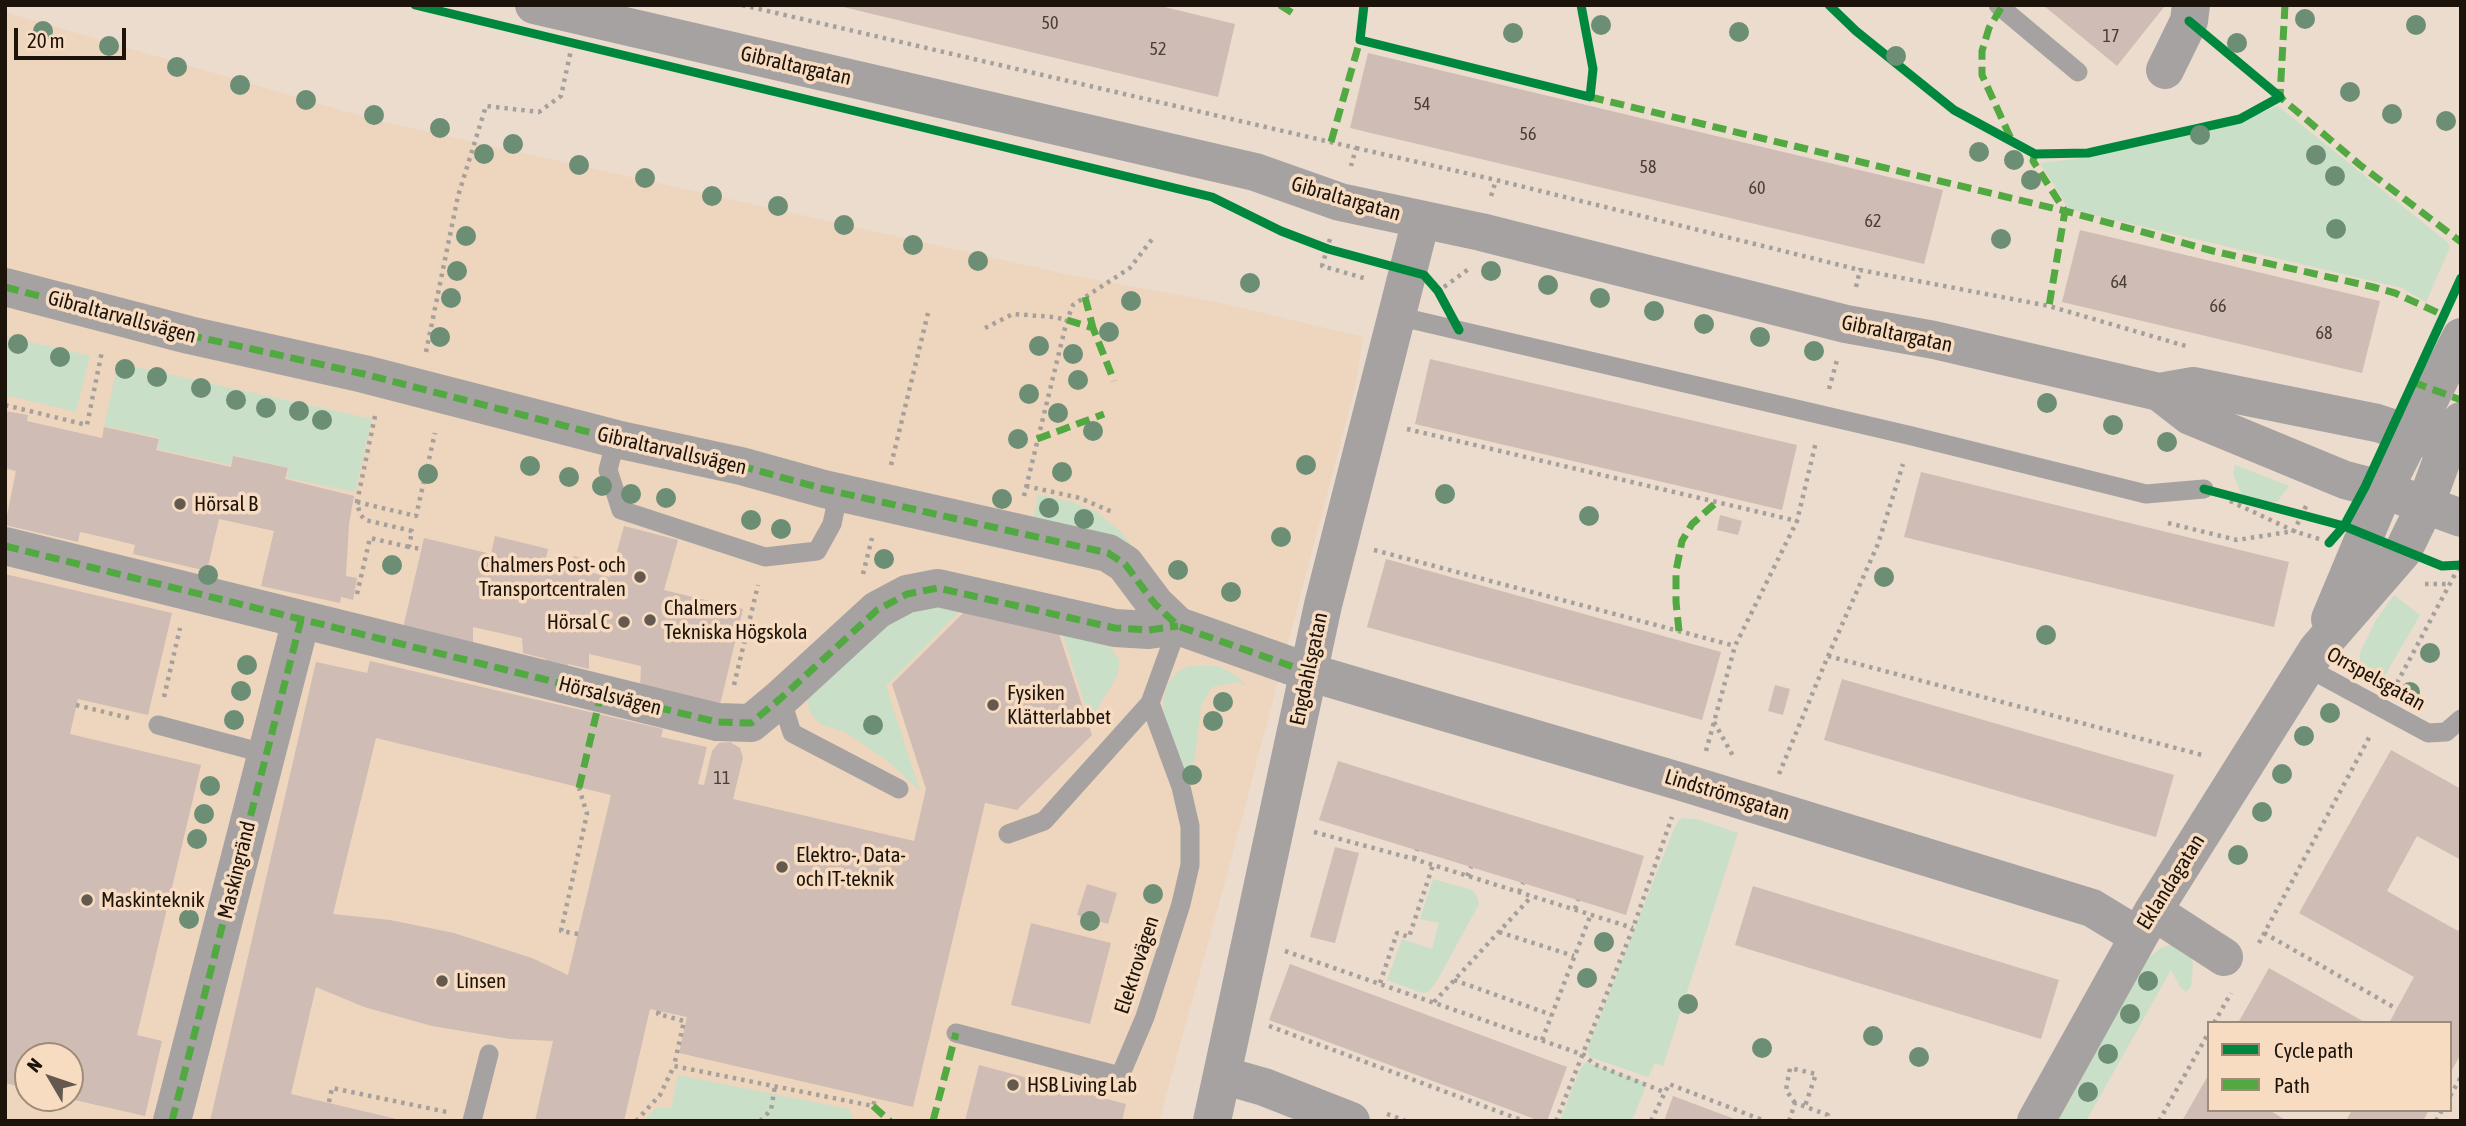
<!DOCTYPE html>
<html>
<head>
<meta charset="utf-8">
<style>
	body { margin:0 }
	#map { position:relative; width:2466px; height:1126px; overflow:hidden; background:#ebdcce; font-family:"Asap Condensed",sans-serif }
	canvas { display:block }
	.frame { position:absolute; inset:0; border:7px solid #1c130a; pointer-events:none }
	.legend { position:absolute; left:2207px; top:1021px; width:245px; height:91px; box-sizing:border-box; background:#f7dcc2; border:2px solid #9f8c78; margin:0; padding:9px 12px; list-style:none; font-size:21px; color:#1c130a }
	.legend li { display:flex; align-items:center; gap:14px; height:35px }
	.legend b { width:35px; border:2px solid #9f8c78 }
	.north { position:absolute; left:14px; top:1042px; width:70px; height:70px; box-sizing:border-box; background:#f7dcc2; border:2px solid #9f8c78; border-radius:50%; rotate:309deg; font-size:19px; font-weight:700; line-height:28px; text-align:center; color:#1c130a }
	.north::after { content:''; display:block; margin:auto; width:24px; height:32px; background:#64594f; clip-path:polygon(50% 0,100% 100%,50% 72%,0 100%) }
	.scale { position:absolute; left:14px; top:28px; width:112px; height:32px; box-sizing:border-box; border:4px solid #1c130a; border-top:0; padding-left:9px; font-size:21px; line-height:24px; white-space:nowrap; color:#1c130a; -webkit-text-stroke:5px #f7dcc2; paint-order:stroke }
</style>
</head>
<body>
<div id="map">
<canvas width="2466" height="1126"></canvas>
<div class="frame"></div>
<ul class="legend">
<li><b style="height:9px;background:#00873e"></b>Cycle path</li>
<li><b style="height:9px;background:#52a841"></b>Path</li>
</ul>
<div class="north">N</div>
<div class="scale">20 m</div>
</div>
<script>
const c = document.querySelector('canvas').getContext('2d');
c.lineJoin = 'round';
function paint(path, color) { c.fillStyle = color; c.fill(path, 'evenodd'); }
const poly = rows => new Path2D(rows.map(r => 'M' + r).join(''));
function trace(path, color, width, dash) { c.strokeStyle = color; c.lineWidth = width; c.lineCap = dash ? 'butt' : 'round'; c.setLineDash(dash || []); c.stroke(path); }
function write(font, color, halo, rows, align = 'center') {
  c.font = font + ' "Asap Condensed",sans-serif'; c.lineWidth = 7; c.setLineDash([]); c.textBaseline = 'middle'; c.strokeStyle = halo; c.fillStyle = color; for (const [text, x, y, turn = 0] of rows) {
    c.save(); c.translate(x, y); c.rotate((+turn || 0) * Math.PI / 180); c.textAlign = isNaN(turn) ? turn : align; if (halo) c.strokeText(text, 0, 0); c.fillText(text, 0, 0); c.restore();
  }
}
const built = poly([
	[5,12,375,120,1070,275,1217,302,1363,337,1356,384,1232,856,1159,1121,5,1121],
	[28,1056,70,1056,70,1098,28,1098]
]);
const green = poly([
	[2278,106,2447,242,2450,247,2426,302,2402,288,2069,209,2040,163,2075,159,2198,131,2242,120],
	[5,336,90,356,76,412,5,395],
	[118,363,372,419,355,492,287,478,289,468,233,455,230,465,157,449,160,438,104,426],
	[2235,465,2279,482,2289,486,2277,502,2244,500,2233,474],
	[1038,494,1072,502,1095,511,1120,531,1137,551,1033,520],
	[2394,595,2420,615,2379,686,2370,681,2364,674,2360,663,2360,653,2376,620],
	[951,604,960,611,886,686,920,791,889,762,845,732,822,725,810,713,806,696,813,681,914,606],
	[1063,635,1104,643,1112,649,1119,660,1118,674,1090,721],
	[1190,666,1218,666,1235,675,1249,687,1238,682,1212,687,1201,706,1195,759,1186,775,1164,719,1163,698,1169,682,1180,670],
	[1683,818,1700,820,1738,833,1663,1066,1655,1063,1648,1077,1590,1057,1587,1050,1674,829,1679,820],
	[1433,879,1472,890,1477,897,1479,904,1437,981,1428,992,1422,993,1387,980,1402,939,1432,949,1439,923,1420,919],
	[2170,945,2191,954,2193,965,2191,987,2186,992,2181,988,2171,970,2086,1121,2058,1121,2147,959,2161,948],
	[1586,1062,1643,1082,1645,1088,1632,1121,1560,1121,1580,1069],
	[678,1075,849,1109,854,1121,643,1121,656,1108,671,1108]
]);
const building = poly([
	[835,5,1156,5,1235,24,1218,97],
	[2043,5,2162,5,2164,7,2117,66],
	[1368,53,1943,190,1924,264,1350,128],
	[2080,230,2380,301,2362,373,2062,302],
	[1430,359,1797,445,1782,510,1415,424],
	[5,411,28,415,27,421,102,438,104,427,159,439,156,450,231,467,233,456,288,468,285,479,354,496,349,524,346,576,357,578,353,600,341,597,340,603,261,586,274,531,219,519,207,571,133,554,135,545,107,538,80,532,78,542,5,525,16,471,5,468],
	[1921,472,2289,562,2274,627,1904,537],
	[1720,515,1742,521,1738,535,1717,530],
	[624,526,678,540,664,590,743,609,719,709,640,691,641,666,589,654,589,669,568,664,566,674,544,669,546,659,523,653,522,638,473,627,473,645,403,628,424,538,491,554,495,536,548,549,545,563,571,569,573,556,592,560,589,572,610,577],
	[1386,559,1721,652,1702,720,1367,627],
	[5,574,172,613,148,715,78,699,70,734,201,765,137,1035,162,1041,145,1116,70,1099,70,1056,28,1056,28,1089,5,1083],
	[966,610,1058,631,1092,735,1017,810,985,803,913,1107,679,1053,687,1017,650,1009,624,1121,535,1121,553,1041,510,1039,432,1026,364,1007,316,987,291,1094,405,1121,210,1121,316,662,367,673,370,661,663,729,661,737,707,747,698,784,704,785,712,751,719,743,730,742,740,748,743,758,733,799,914,841,926,789,892,684],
	[376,738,611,795,568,975,532,958,454,933,390,920,333,914],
	[1842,679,2174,775,2156,837,1824,740],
	[1775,685,1790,689,1783,715,1768,711],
	[2391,750,2461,789,2461,860,2417,836,2387,891,2458,931,2461,927,2461,1054,2450,1073,2450,1023,2389,1023,2414,977,2299,913],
	[1338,761,1644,856,1626,915,1319,820],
	[1335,847,1359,853,1335,943,1310,937],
	[1087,884,1117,893,1108,924,1077,915],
	[1753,886,2059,980,2041,1039,1735,945],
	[1031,923,1111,943,1090,1024,1011,1005],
	[1290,964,1567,1067,1547,1121,1540,1121,1269,1020],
	[2269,968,2366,1023,2238,1023],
	[979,1065,1126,1104,1122,1121,965,1121],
	[2209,1074,2209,1110,2269,1110,2287,1121,2182,1121],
	[1673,1096,1737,1120,1737,1121,1664,1121],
	[2352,1110,2429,1110,2423,1121,2346,1121]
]);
const path = poly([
	[742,5,1356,148,1351,166],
	[1356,148,1496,180,1860,270],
	[1491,196,1496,180],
	[1330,239,1322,266,1367,279],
	[1444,287,1470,268],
	[1856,287,1860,270,2049,306,2189,347],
	[985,328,1013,314,1054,317,1067,320],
	[426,352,458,196,486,106,539,112,561,96,571,50],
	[1829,389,1837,360],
	[5,405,87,425,102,351],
	[375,416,357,502,360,514,365,520,412,531,409,547,422,549],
	[1407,429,1797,521],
	[891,465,928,313],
	[1026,486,1080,498,1112,512],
	[1024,496,1067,320,1073,305,1130,268,1153,238],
	[2230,501,2294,531,2322,540],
	[357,502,416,516,435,433],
	[2168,523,2237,540,2294,531,2306,506],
	[1374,550,1735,646],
	[863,574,872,538],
	[2425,584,2449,584],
	[357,594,370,538,409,547],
	[1828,656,2206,756],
	[2397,683,2461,563],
	[734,685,758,585],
	[164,697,180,628],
	[76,705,133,719],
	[1714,722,1733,756],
	[1706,751,1735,646,1797,521,1816,442],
	[1779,774,1828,656,1878,544,1903,464],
	[1314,832,1414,859,1633,928],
	[1414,859,1417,850],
	[1467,876,1471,867],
	[1519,892,1523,883],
	[1575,909,1578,900],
	[1499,932,1574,956],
	[2264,933,2397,1009],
	[578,934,561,931,587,814,579,788],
	[2259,943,2371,734],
	[1285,951,1584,1055,1594,1064,1664,1092],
	[1454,980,1552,1015],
	[1380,983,1397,933,1409,937,1433,865],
	[1434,1002,1532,896],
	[659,1011,658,1014,684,1021,674,1066],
	[2214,1023,2231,993],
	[1269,1026,1524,1121],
	[1542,1040,1591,914],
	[2450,1096,2461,1077],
	[329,1102,332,1088,447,1112],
	[1795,1103,1786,1090,1790,1068,1816,1074,1805,1106],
	[1387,1114,1406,1121],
	[636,1121,660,1095,674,1066,873,1106,875,1099],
	[760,1121,771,1110,775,1086],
	[1556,1121,1633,928,1672,817],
	[1651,1121,1669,1084,1765,1121],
	[1789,1121,1795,1103,1828,1115,1826,1121],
	[2159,1121,2209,1032],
	[2436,1121,2442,1110]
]);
const service = poly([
	[1998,5,2078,72],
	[1397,316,1912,436,2146,494,2204,489],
	[616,439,608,470,621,510,765,557,817,551,832,524,839,491],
	[2306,667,2428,733,2446,732,2461,719],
	[781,698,792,733,899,789],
	[158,725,267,754],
	[1008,834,1044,821,1150,703,1178,626],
	[956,1033,1120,1076,1145,1017,1181,904,1190,865,1190,826,1181,787,1150,703],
	[472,1121,489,1054]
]);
const minor = poly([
	[2165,70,2189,21,2191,5],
	[5,287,189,335,364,374,616,439,741,466,824,489,1108,553,1125,564,1155,604,1178,626,1308,672,1682,782,2092,908,2138,936],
	[5,546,717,722,751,723,781,698,877,610,907,594,938,588,1115,628,1149,630,1178,626],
	[2330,619,2384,490],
	[2153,911,2224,957],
	[1222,1075,1264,1087,1351,1121],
	[172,1121,301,620],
	[1212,1121,1323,605,1421,220],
	[2036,1121,2153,911,2317,650,2403,551,2425,506]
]);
const tertiary = poly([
	[534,5,1255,172,1340,202,1481,232,1846,324,1934,340,2159,392,2193,386,2377,423,2461,450],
	[2159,392,2190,416,2345,480,2384,490,2461,518],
	[2384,490,2461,337],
	[2425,506,2447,446,2461,421]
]);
const quiet = poly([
	[1280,5,1297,16],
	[2285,5,2280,97,2360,165,2461,242],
	[2001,8,1989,28,1982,51,1982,75,2012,141],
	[1590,97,2065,211,2213,251,2373,287,2395,293,2443,315],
	[1331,142,1360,40],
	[2035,154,2033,161,2065,211,2049,306],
	[5,287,189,335,364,374,616,439,741,466,824,489,1108,553,1125,564,1155,604,1178,626,1308,672],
	[1085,297,1093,328],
	[1067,320,1093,328,1114,381],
	[2413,382,2461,400],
	[1037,439,1104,414],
	[5,546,717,722,751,723,781,698,877,610,907,594,938,588,1115,628,1149,630,1178,626],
	[1679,631,1676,602,1676,571,1682,541,1692,524,1717,502],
	[579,788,601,694],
	[873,1106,890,1121],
	[172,1121,301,620],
	[933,1121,956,1033]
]);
const cycleway = poly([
	[415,5,1212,197,1281,231,1328,249,1424,275,1438,291,1459,330],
	[1364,5,1360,40,1590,97,1593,69,1581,5],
	[1829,5,1856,31,1954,110,2035,154,2088,153,2240,119,2280,97,2189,21],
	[2204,489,2344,526,2442,566,2461,565],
	[2329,543,2344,526,2365,487,2461,278]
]);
const trees = [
	[2305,19],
	[1601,25],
	[2416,25],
	[43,31],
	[1739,32],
	[1513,33],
	[2237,43],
	[109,46],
	[1896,56],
	[177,67],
	[240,85],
	[2350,92],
	[306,100],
	[2392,114],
	[374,115],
	[2446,121],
	[440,128],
	[2200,135],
	[513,144],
	[1979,152],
	[484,154],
	[2316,155],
	[2014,160],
	[579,165],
	[2335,176],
	[645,178],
	[2031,180],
	[712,196],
	[778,206],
	[844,225],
	[2336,229],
	[466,236],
	[2001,239],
	[913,245],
	[978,261],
	[457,271],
	[1491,271],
	[1250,283],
	[1548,285],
	[451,298],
	[1600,298],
	[1131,301],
	[1654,311],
	[1704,324],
	[1109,332],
	[440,337],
	[1760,337],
	[18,344],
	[1039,346],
	[1814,351],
	[1073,354],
	[60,357],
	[125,369],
	[157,377],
	[1078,380],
	[201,388],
	[1029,394],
	[236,400],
	[2047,403],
	[266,408],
	[299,411],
	[1058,413],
	[322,420],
	[2113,425],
	[1093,431],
	[1018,439],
	[2167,442],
	[1306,465],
	[530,466],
	[1062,472],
	[428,474],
	[569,477],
	[602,486],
	[631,494],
	[1445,494],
	[666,498],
	[1002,499],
	[1049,508],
	[1589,516],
	[1084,519],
	[751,520],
	[781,529],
	[1281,537],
	[884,559],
	[392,565],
	[1178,570],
	[208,575],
	[1884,577],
	[1231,592],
	[2046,635],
	[2430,653],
	[247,665],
	[241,691],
	[2410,692],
	[1223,702],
	[2330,713],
	[234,720],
	[1213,721],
	[873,725],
	[2304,736],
	[2282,774],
	[1192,775],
	[210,786],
	[2262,812],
	[204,814],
	[197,839],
	[2238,855],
	[1153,894],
	[189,919],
	[1090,921],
	[1604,942],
	[1587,978],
	[2148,981],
	[1688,1004],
	[2130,1014],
	[1873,1036],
	[1762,1048],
	[2108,1054],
	[1919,1057],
	[2088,1092]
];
const markers = [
	[180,504,7,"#64594f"],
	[640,577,7,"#64594f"],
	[650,620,7,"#64594f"],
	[624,622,7,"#64594f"],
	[993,705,7,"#64594f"],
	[782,867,7,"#64594f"],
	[87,900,7,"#64594f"],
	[442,981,7,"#64594f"],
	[1013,1085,7,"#64594f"]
];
const numberNames = [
	["50",1050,23],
	["17",2111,36],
	["52",1158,49],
	["54",1422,104],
	["56",1528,134],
	["58",1648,167],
	["60",1757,188],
	["62",1873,221],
	["64",2119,282],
	["66",2218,306],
	["68",2324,333],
	["11",722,778]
];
const streetNames = [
	["Gibraltargatan",796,66,13],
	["Gibraltargatan",1346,199,16],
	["Gibraltarvallsvägen",122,317,15],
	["Gibraltargatan",1897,334,12],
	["Gibraltarvallsvägen",672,451,13],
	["Engdahlsgatan",1309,669,-78],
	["Orrspelsgatan",2376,679,29],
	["Hörsalsvägen",610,696,14],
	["Lindströmsgatan",1727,795,17],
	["Maskingränd",237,870,-76],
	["Eklandagatan",2171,882,-58],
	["Elektrovägen",1137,965,-72]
];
const poiNames = [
	["Hörsal B",194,504],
	["Chalmers Post- och",626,565,"right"],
	["Transportcentralen",626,589,"right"],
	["Chalmers",664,608],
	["Tekniska Högskola",664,632],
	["Hörsal C",610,622,"right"],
	["Fysiken",1007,693],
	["Klätterlabbet",1007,717],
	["Elektro-, Data-",796,855],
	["och IT-teknik",796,879],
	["Maskinteknik",101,900],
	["Linsen",456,981],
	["HSB Living Lab",1027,1085]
];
paint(built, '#eed5be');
paint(green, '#c9dfc7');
paint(building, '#cfbcb4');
trace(path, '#a6a09c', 4.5, [3.5, 5]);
trace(service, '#a6a2a1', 19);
trace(minor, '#a6a2a1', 38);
trace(tertiary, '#a6a2a1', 38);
trace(quiet, '#52a841', 7, [14, 7]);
trace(cycleway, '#00873e', 9);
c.fillStyle = '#6c8e75';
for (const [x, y] of trees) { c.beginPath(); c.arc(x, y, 10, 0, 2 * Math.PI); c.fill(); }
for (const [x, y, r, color] of markers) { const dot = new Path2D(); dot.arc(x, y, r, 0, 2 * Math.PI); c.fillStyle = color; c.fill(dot); trace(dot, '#f7dcc2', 2.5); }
write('18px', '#493d34', null, numberNames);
write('21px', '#1c130a', '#f7dcc2', streetNames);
write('21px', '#1c130a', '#f7dcc2', poiNames, 'left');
</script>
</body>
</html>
